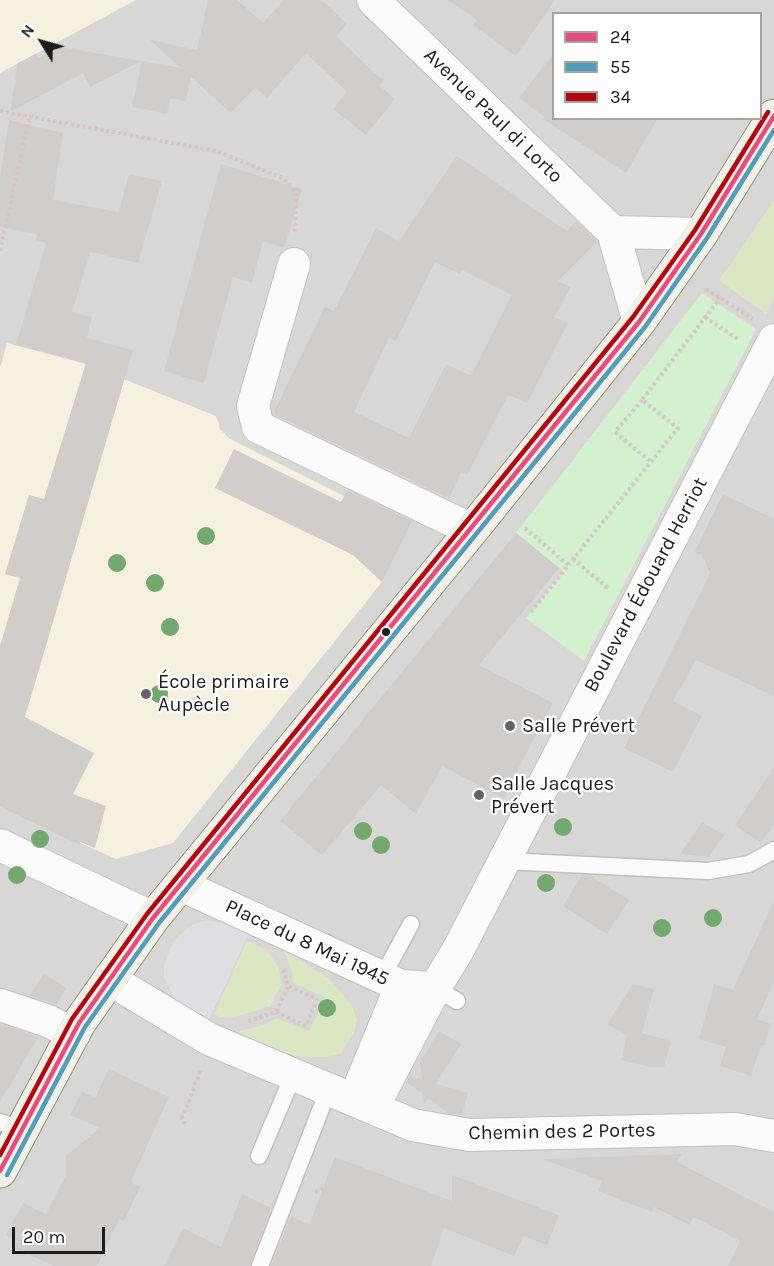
<!DOCTYPE html>
<html>
<head>
<meta charset="utf-8">
<style>
	body { margin:0 }
	#map { position:relative; width:774px; height:1266px; overflow:hidden; background:#eae7e4; font-family:Karla,sans-serif }
	canvas { display:block }
	.legend { position:absolute; left:552px; top:12px; width:210px; height:108px; box-sizing:border-box; background:#fff; border:2px solid #a4a4a4; margin:0; padding:8px 10px; list-style:none; font-size:18px; color:#1c1c1c }
	.legend li { display:flex; align-items:center; gap:12px; height:30px }
	.legend b { width:30px; border:2px solid #a4a4a4 }
	.north { position:absolute; left:12px; top:12px; width:60px; height:60px; -webkit-text-stroke:4px #fff; paint-order:stroke; rotate:307deg; font-size:16px; font-weight:700; line-height:24px; text-align:center; color:#1c1c1c }
	.north::after { content:''; display:block; margin:auto; width:21px; height:27px; background:#1c1c1c; clip-path:polygon(50% 0,100% 100%,50% 72%,0 100%) }
	.scale { position:absolute; left:12px; top:1227px; width:93px; height:27px; box-sizing:border-box; border:3px solid #1c1c1c; border-top:0; padding-left:8px; font-size:18px; line-height:21px; white-space:nowrap; color:#1c1c1c; -webkit-text-stroke:4px #fff; paint-order:stroke }
</style>
</head>
<body>
<div id="map">
<canvas width="774" height="1266"></canvas>
<ul class="legend">
<li><b style="height:8px;background:#e74c7d"></b>24</li>
<li><b style="height:8px;background:#539cba"></b>55</li>
<li><b style="height:8px;background:#b2070f"></b>34</li>
</ul>
<div class="north">N</div>
<div class="scale">20 m</div>
</div>
<script>
const c = document.querySelector('canvas').getContext('2d');
c.lineJoin = 'round';
function paint(path, color) { c.fillStyle = color; c.fill(path, 'evenodd'); }
const poly = rows => new Path2D(rows.map(r => 'M' + r).join(''));
function trace(path, color, width, dash) { c.strokeStyle = color; c.lineWidth = width; c.lineCap = dash ? 'butt' : 'round'; c.setLineDash(dash || []); c.stroke(path); }
function write(font, color, halo, rows, align = 'center') {
  c.font = font + ' Karla,sans-serif'; c.lineWidth = 4.5; c.setLineDash([]); c.textBaseline = 'middle'; c.strokeStyle = halo; c.fillStyle = color; for (const [text, x, y, turn = 0] of rows) {
    c.save(); c.translate(x, y); c.rotate((+turn || 0) * Math.PI / 180); c.textAlign = isNaN(turn) ? turn : align; if (halo) c.strokeText(text, 0, 0); c.fillText(text, 0, 0); c.restore();
  }
}
const residential = poly([
	[0,0,774,0,774,1266,0,1266],
	[554,14,760,14,760,118,554,118]
]);
const education = poly([
	[0,0,136,0,0,73],
	[7,343,86,364,216,416,220,429,230,439,344,496,410,524,382,582,173,843,116,859,0,807,0,368]
]);
const religious = poly([
	[528,619,575,660,555,697,500,656],
	[443,789,480,808,462,842,490,858,447,943,381,907],
	[198,1094,273,1123,297,1129,269,1202,159,1155,177,1120,185,1124],
	[359,1131,429,1153,423,1179,351,1155]
]);
const grass = poly([
	[774,201,774,298,766,314,719,280],
	[247,940,267,951,278,966,282,984,270,1006,232,1018,220,1017,214,1015],
	[283,950,329,979,351,1004,357,1020,354,1032,341,1053,327,1057,299,1057,256,1042,235,1032,261,1026,277,1018,309,1032,325,997,293,983,292,971]
]);
const park = poly([
	[702,293,756,329,584,661,526,618,563,571,516,533]
]);
const plaza = poly([
	[207,920,251,929,207,1024,181,1007,175,999,164,977,164,965,173,942,181,934,192,925]
]);
const building = poly([
	[208,0,237,0,263,23,284,0,322,0,347,24,336,36,383,81,380,86,395,99,366,135,333,109,347,92,306,53,267,98,255,87,231,113,191,77,186,101,170,98,167,114,132,107,142,61,181,68,150,40,197,50],
	[448,0,555,0,516,56,473,25,477,20],
	[62,47,141,61,90,87,83,73,10,112,18,63,36,54,38,58],
	[554,53,554,118,658,118,626,173,542,118,546,118,519,98],
	[9,120,63,133,53,200,119,212,129,174,162,181,138,263,90,252,72,312,92,317,87,338,133,350,25,717,94,753,73,794,106,806,95,848,80,842,80,845,0,807,0,646,20,578,5,574,29,495,44,499,86,363,16,345,46,243,36,241,37,234,0,227,0,178],
	[457,156,567,231,576,221,597,242,558,281,571,287,554,317,568,323,527,403,508,395,467,475,461,472,449,498,273,414,325,307,334,311,376,228,399,241],
	[435,262,460,274,462,270,512,295,471,376,446,364,409,438,354,412,389,338,396,341],
	[221,164,302,189,284,248,263,241,252,283,233,277,204,383,164,371],
	[234,449,341,502,348,490,412,521,382,582,353,555,215,488],
	[723,494,774,519,774,696,696,660,673,701,702,716,673,772,624,748,710,573,702,555,695,551],
	[516,533,559,568,479,665,553,703,503,798,442,766,416,814,381,785,322,855,280,821],
	[774,768,774,824,761,843,735,825],
	[702,822,724,835,709,857,680,854],
	[582,875,591,876,629,900,607,934,563,906],
	[774,900,774,983,757,1019,771,1024,764,1045,761,1045,751,1076,720,1066,726,1047,699,1039,714,984,733,990],
	[44,974,67,988,56,1005,29,996],
	[633,984,654,989,642,1033,671,1041,664,1067,650,1067,621,1060,627,1035,607,1024],
	[0,1024,38,1037,0,1102],
	[439,1031,461,1044,436,1084,468,1093,462,1115,448,1113,428,1098,424,1104,423,1094,406,1082,409,1077,422,1080,420,1062],
	[109,1069,169,1097,132,1179,132,1183,140,1187,124,1221,119,1219,97,1266,54,1266,15,1248,19,1242,6,1235,23,1203,46,1214,66,1175,66,1156,100,1128,70,1115,82,1092,95,1098],
	[682,1154,677,1162,774,1212,774,1266,728,1266,740,1241,694,1217,689,1225,654,1207,652,1212,598,1191,602,1181,542,1159],
	[335,1157,452,1201,452,1175,559,1215,547,1245,524,1236,514,1256,444,1228,431,1266,271,1266,291,1216,309,1225],
	[242,1194,271,1208,250,1266,164,1266,183,1228,221,1247]
]);
const path = poly([
	[0,111,216,151,283,178,296,192,295,234],
	[0,251,29,119],
	[706,289,753,319],
	[705,317,739,340],
	[642,400,615,432,651,462],
	[525,528,568,565],
	[573,559,609,589],
	[531,612,678,428,642,400,720,298],
	[276,1012,306,1026,317,999,288,986],
	[248,1021,276,1012,288,986,283,967],
	[185,1124,182,1118,201,1070],
	[315,1192,323,1188]
]);
const service = poly([
	[505,861,708,871,749,864,774,850],
	[382,977,411,924],
	[435,988,457,1001],
	[0,1122,22,1129],
	[259,1156,293,1076],
	[260,1266,329,1088]
]);
const minor = poly([
	[373,0,613,232,639,322],
	[613,232,701,234],
	[294,264,253,406,258,427,472,530],
	[0,845,153,918],
	[181,885,401,986,435,988,458,950,774,340],
	[109,979,209,1039,413,1125,469,1135,735,1129,774,1136],
	[0,1005,48,1021,74,1034],
	[355,1098,401,986],
	[373,1107,435,988]
]);
const secondary = poly([
	[0,1171,79,1023,153,918,472,530,639,322,701,234,774,116]
]);
const bus1 = poly([
	[0,1171,79,1023,153,918,639,322,701,234,774,116]
]);
const bus2 = poly([
	[7,1175,85,1027,159,923,645,327,707,238,774,130]
]);
const bus3 = poly([
	[0,1155,72,1019,147,914,633,317,695,230,768,112]
]);
const trees = [
	[206,536],
	[117,563],
	[155,583],
	[170,627],
	[159,694],
	[563,827],
	[363,831],
	[40,839],
	[381,845],
	[17,875],
	[546,883],
	[713,918],
	[662,928],
	[327,1008]
];
const markers = [
	[386,632,5,"#1c1c1c"],
	[146,694,6,"#646362"],
	[510,726,6,"#646362"],
	[479,795,6,"#646362"]
];
const streetNames = [
	["Avenue Paul di Lorto",493,116,44],
	["Boulevard Édouard Herriot",646,585,-62],
	["Place du 8 Mai 1945",307,943,25],
	["Chemin des 2 Portes",562,1132,-1]
];
const poiNames = [
	["École primaire",158,682],
	["Aupècle",158,705],
	["Salle Prévert",522,726],
	["Salle Jacques",491,784],
	["Prévert",491,807]
];
paint(residential, '#d9d7d6');
paint(education, '#f5f1de');
paint(religious, '#d8d7d6');
paint(grass, '#dbe7c2');
paint(park, '#d3f0cf');
paint(plaza, '#dfdee3');
paint(building, '#d1cdcb');
trace(service, '#c1c0bf', 19);
trace(minor, '#c1c0bf', 34);
trace(secondary, '#94927d', 35);
trace(path, '#d5c5c5', 4, [3, 3]);
trace(service, '#fcfbfb', 16);
trace(minor, '#fcfbfb', 32);
trace(secondary, '#f2f1e9', 33);
trace(bus1, '#e74c7d', 4.5);
trace(bus2, '#539cba', 4.5);
trace(bus3, '#b2070f', 4.5);
c.fillStyle = '#73a86e';
for (const [x, y] of trees) { c.beginPath(); c.arc(x, y, 9, 0, 2 * Math.PI); c.fill(); }
for (const [x, y, r, color] of markers) { const dot = new Path2D(); dot.arc(x, y, r, 0, 2 * Math.PI); c.fillStyle = color; c.fill(dot); trace(dot, '#fff', 2); }
write('20px', '#1c1c1c', '#fff', streetNames);
write('20px', '#1c1c1c', '#fff', poiNames, 'left');
</script>
</body>
</html>
